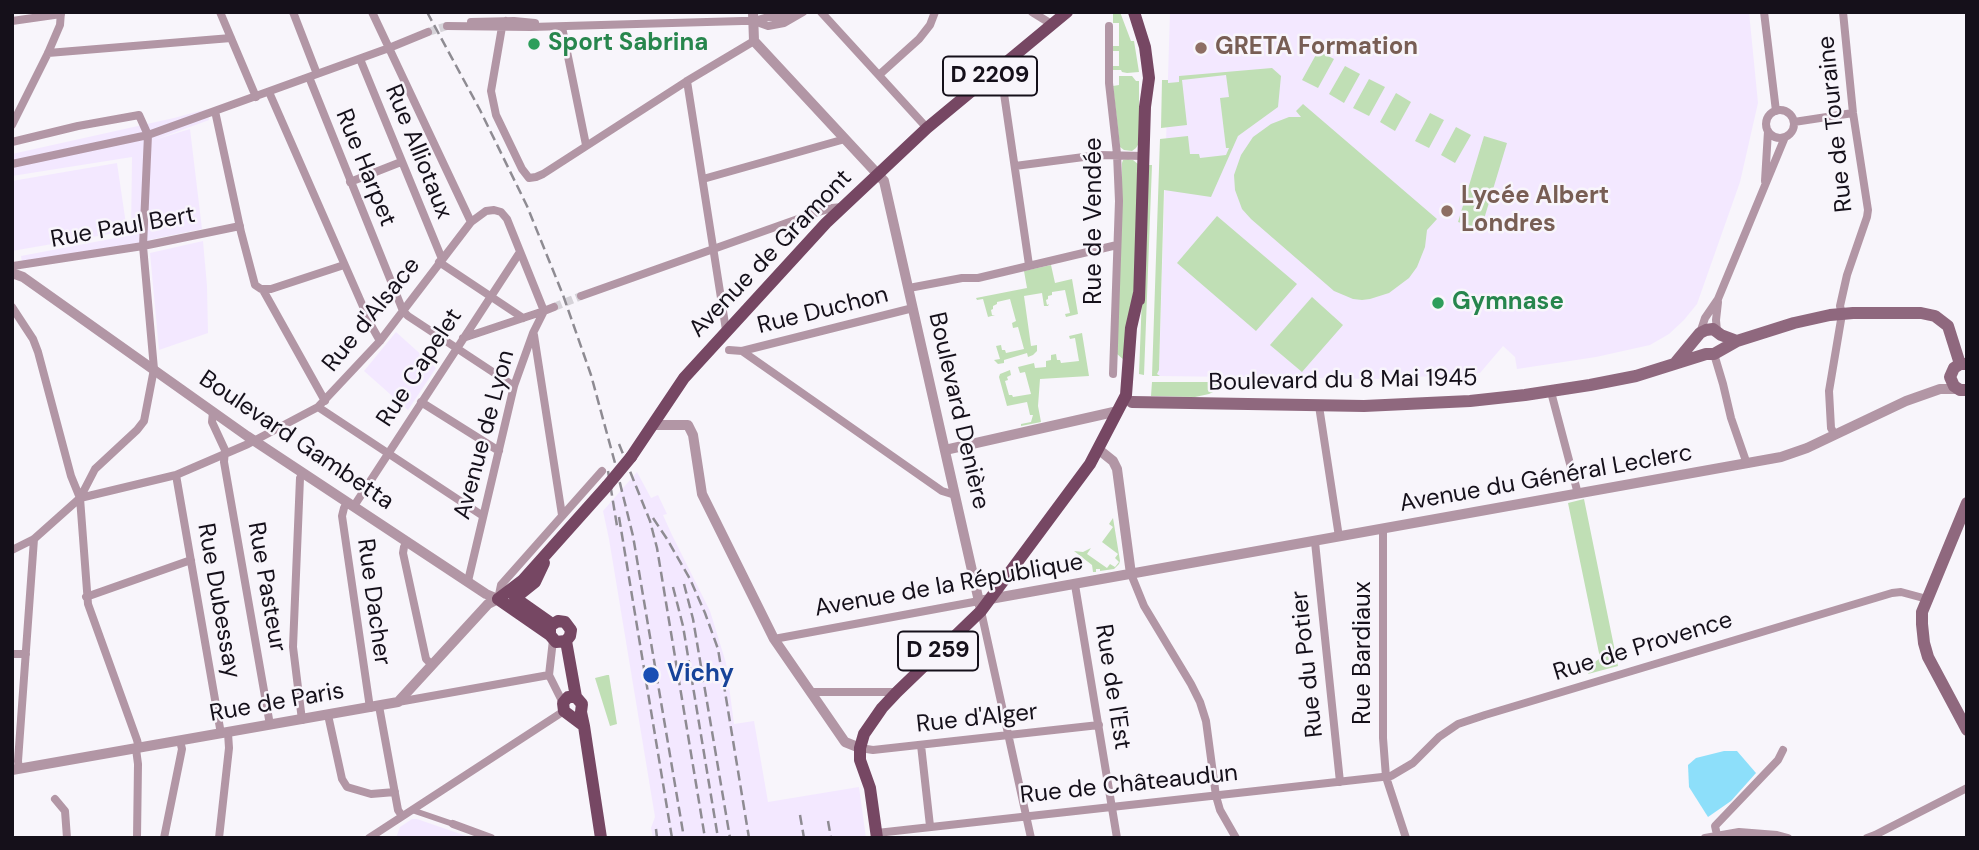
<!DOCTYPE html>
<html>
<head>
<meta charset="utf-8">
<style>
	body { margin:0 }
	#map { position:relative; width:1979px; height:850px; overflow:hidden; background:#f8f5fb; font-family:"DM Sans",sans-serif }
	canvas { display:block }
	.frame { position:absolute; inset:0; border:14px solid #15101a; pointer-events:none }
</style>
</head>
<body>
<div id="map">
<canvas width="1979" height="850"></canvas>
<div class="frame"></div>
</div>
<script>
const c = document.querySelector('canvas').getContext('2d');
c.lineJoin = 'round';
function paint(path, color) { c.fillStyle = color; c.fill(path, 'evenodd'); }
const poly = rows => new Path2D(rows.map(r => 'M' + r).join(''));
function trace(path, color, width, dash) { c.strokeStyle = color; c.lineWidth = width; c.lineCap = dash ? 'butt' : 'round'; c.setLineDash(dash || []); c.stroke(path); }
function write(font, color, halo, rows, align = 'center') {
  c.font = font + ' "DM Sans",sans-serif'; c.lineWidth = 5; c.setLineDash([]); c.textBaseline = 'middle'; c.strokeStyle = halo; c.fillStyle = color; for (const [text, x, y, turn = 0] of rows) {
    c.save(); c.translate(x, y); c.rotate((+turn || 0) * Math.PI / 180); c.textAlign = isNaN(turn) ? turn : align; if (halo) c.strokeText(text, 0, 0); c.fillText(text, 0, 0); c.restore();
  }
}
const built = poly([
	[1170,12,1749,12,1758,103,1740,182,1697,304,1684,320,1669,334,1650,345,1596,357,1517,369,1515,357,1503,346,1480,373,1385,379,1160,376,1157,374,1159,370],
	[207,109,209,120,154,140,190,129,202,229,149,240,149,245,23,267,21,256,131,235,132,157,12,176,12,154,174,118],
	[117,163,127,231,12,251,12,181],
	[203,241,207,286,208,333,159,350,150,253],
	[396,332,436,368,408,410,364,371],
	[637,472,651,498,658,495,667,514,663,515,672,535,710,611,726,663,734,724,754,721,768,802,859,787,866,838,653,838,651,828,655,817,609,539,603,511],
	[412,819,417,819,472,838,396,838,400,827]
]);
const green = poly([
	[1120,12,1131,41,1134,41,1139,72,1127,73,1122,72,1121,70,1113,70,1113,66,1119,66,1119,51,1113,51,1113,46,1119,46,1119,23,1113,23,1113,13],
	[1318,51,1334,59,1318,88,1302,80],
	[1345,66,1360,74,1344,103,1329,94],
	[1272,68,1281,76,1278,107,1238,136,1211,197,1164,190,1159,370,1157,374,1160,376,1152,376,1160,139,1188,136,1190,154,1199,154,1200,158,1226,155,1229,148,1226,148,1220,98,1229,97,1226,75,1182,80,1187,125,1161,128,1162,80,1168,80,1168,83,1179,82,1179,76],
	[1119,76,1132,76,1136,81,1139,81,1139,143,1136,148,1132,151,1124,150,1120,147,1113,86,1119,85],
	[1369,79,1385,87,1369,116,1353,108],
	[1396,93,1411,102,1395,131,1380,122],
	[1303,104,1437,219,1427,230,1425,247,1417,267,1409,278,1389,293,1370,299,1362,300,1353,299,1334,291,1251,219,1242,209,1235,190,1234,175,1241,155,1253,137,1271,124,1289,117,1301,117,1296,111],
	[1430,113,1444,120,1429,148,1415,141],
	[1456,127,1471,135,1455,163,1441,155],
	[1484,136,1507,143,1481,229,1458,222],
	[1128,159,1133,160,1138,164,1134,295,1124,360,1117,354,1122,199,1122,163,1123,160],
	[1147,165,1152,165,1144,375,1139,374],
	[1217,216,1297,284,1256,331,1177,263],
	[1051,265,1055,283,1072,279,1078,314,1066,317,1065,314,1070,313,1065,290,1052,292,1052,295,1048,296,1048,299,1046,300,1047,305,1049,304,1048,306,1044,306,1042,293,1024,296,1031,346,1037,345,1037,351,1033,355,1028,357,1027,353,1004,360,1004,363,998,364,994,360,1000,359,996,346,1001,345,1002,350,1005,350,1006,353,1024,349,1018,327,1013,328,1012,323,1016,321,1010,299,997,302,997,304,993,306,993,309,991,310,992,315,995,315,988,317,983,299,977,300,976,298,1027,288,1024,271],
	[1312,297,1343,325,1302,372,1270,345],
	[1082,333,1089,376,1040,379,1038,406,1041,422,1021,426,1021,424,1031,422,1033,415,1030,415,1027,402,1007,406,999,377,1000,374,1010,370,1011,375,1007,377,1008,380,1005,381,1009,395,1012,395,1013,397,1031,394,1025,372,1020,373,1018,367,1034,363,1035,368,1046,367,1046,361,1051,360,1051,355,1056,354,1057,360,1060,360,1061,363,1079,361,1075,338,1070,339,1069,336],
	[1152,382,1221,382,1221,388,1209,394,1195,397,1151,396],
	[1584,499,1618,666,1588,674,1595,662,1600,658,1568,503],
	[1113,518,1120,561,1119,564,1114,569,1100,571,1100,569,1096,569,1096,572,1093,572,1092,565,1074,551,1083,552,1091,548,1087,554,1107,568,1110,564,1115,567,1119,562,1115,558,1118,554,1102,542,1113,527,1109,524],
	[607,675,609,675,617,724,610,726,595,678]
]);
const water = poly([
	[1724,751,1737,751,1756,773,1731,801,1708,817,1689,787,1688,765,1696,758]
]);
const minorTunnel = poly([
	[428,32,447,26],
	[554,307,581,296]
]);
const pedestrian = poly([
	[412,810,453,824]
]);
const minor = poly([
	[220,12,256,97],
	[293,12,317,74],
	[372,12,471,222],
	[821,12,927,128],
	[1032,12,1053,25],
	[1764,12,1776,111],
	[12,21,61,14],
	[506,21,502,27,491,91,496,115,522,169,529,178,536,177,543,174,687,81,754,41],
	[754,21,768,17,792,17],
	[471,22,514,21,535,23],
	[447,26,531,27,742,21,754,21,768,26,784,23,803,12],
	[1109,26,1109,83,1117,154,1119,201,1113,374],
	[562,27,586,145],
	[48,53,231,38],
	[360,59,442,259],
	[998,70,1002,80,1029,265],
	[879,75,919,39,930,25,935,12],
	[309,77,403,311,408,316,514,386],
	[687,81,726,330],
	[269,92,372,327,380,341],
	'1766 124a14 14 0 1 1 28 0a14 14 0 1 1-28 0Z',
	[215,111,241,232,255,285,261,289,271,289,344,265],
	[1794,122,1853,113],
	[12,125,48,53,60,25,61,12],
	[12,142,78,126,139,115,148,135,143,246,154,369,144,421,137,430,95,469,80,498,34,539,12,550],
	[12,164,148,135,389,48,428,32],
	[1015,166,1099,155,1143,156],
	[703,179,845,139],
	[1765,181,1768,131],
	[350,182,401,162],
	[439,262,523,318],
	[13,266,143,246,240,226],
	[909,288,962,278,978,278,1117,245],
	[263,290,325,401],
	[581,296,812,214,832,208,842,207],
	[12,307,33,339,38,352,71,476,80,498,88,604,137,740,139,748],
	[1717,331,1716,320,1718,302],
	[1700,333,1705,318,1718,299,1785,137],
	[534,335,562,515],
	[729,350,742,351,942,491,955,495],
	[742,351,913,308],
	[1714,354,1723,384,1731,418,1747,464],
	[1551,392,1578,494],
	[421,402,499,451],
	[1319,406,1339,537],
	[318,407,483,516],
	[213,412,212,422,225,450,224,462,270,725],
	[1835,435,1831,428,1829,391,1842,314,1840,306,1847,275,1867,217,1868,210,1853,113,1843,12],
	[176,475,221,734],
	[80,498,176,475,248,444,318,407,380,341,471,222,486,211,494,210,501,212,507,219,544,311,463,338],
	[347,502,344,508,342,516,370,708],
	[354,506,520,252],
	[1383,530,1383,738,1386,777,1406,838],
	[407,541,404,547,403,553,426,659,432,665],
	[1315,542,1340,782],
	[1131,574,1144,606,1191,684,1200,702,1206,721,1216,796,1220,810,1236,838],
	[468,581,514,386,533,333,544,311,554,307],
	[1075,585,1117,838],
	[86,597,191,560],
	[498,599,501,585,602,471],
	[981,611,1031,838],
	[774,639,979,601],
	[553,640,549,675,563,703],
	[12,654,26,654],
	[811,692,897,692],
	[398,702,549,675],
	[379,706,398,810,402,816],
	[328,715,342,779,347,787,371,794,395,792],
	[302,720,293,647,300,478,303,473],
	[921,745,930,826],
	[860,748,873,750,1099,725],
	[136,749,138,764,137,838],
	[19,769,18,761,34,539],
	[55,799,65,811,67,838],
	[453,824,491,838],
	[877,833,1391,776,1413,763,1439,737,1458,724,1485,715,1892,593,1901,592,1927,599],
	[1717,835,1715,826,1778,760,1783,750],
	[164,838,182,749,180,741],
	[219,838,229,748,228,733],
	[369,838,564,711],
	[1705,838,1739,832,1777,835,1788,838],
	[1867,838,1875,835,1967,788]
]);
const tertiary = poly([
	[753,12,754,41,884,181,980,606],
	[12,273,23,277,247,436,486,594,498,599],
	[654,425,688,425,693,435,702,494,774,639,845,742,860,748],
	[1098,449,1113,461,1117,469,1131,574],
	[945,450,1118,411],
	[979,601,1781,457,1807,448,1906,401,1940,389,1957,389],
	[12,770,398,702,488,604,498,599]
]);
const secondary = poly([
	[1676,362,1700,333,1706,330,1713,329,1721,335,1737,341],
	[1966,364,1960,364,1954,368,1950,377,1954,386,1960,390,1967,390],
	[1132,402,1364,406,1470,401,1525,395,1590,385,1636,376,1706,354,1714,354,1737,341,1794,323,1830,315,1853,313,1921,313,1935,316,1948,326,1960,364],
	[1967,503,1922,612,1922,624,1924,643,1928,657,1967,730]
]);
const primary = poly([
	[1134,12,1145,47,1149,78,1145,107,1139,300],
	[631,457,684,378,826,223,927,128,1067,12],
	[515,598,535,582,544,563],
	[515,598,552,624],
	[498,599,523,580,607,486],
	[498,599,550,635,556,642,566,641,570,636,571,630,565,622,558,621,550,626,550,635],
	[566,641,576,697],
	[584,726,564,711,563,703,568,697,576,697,582,704,581,712,584,726,587,746,601,838],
	[877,838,870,788,860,760,860,748,864,734,882,708,897,692,981,611,1090,464,1126,395,1131,328,1139,293]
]);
const rail = poly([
	[427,12,480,110,527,206,563,295,591,375,615,463,633,536,684,838],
	[619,444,650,521,657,548,705,838],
	[608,471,617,526],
	[619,517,672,838],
	[653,518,667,539,690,579,705,613,718,649,749,838],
	[684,584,693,619,730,838],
	[673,587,683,626,718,838],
	[800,815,804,838],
	[828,821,831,838],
	[656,829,657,838]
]);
const primaryBridge = poly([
	[607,486,631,457]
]);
const markers = [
	[534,44,7,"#2e9e5b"],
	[1201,48,7,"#8d6e63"],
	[1447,211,7,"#8d6e63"],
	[1438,303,7,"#2e9e5b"],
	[651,675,9,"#1a4fb4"]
];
const shields = [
	[990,76,94],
	[938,651,80]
];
const shieldNames = [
	["D 2209",990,76],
	["D 259",938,651]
];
const leisureNames = [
	["Sport Sabrina",548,44],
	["Gymnase",1452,303]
];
const educationNames = [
	["GRETA Formation",1215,48],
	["Lycée Albert",1461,197],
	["Londres",1461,225]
];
const streetNames = [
	["Rue de Touraine",1836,124,-96],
	["Rue Alliotaux",418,152,68],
	["Rue Harpet",365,168,68],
	["Rue de Vendée",1095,221,-90],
	["Rue Paul Bert",123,228,-10],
	["Avenue de Gramont",771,254,-46],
	["Rue Duchon",823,311,-14],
	["Rue d'Alsace",372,315,-51],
	["Rue Capelet",420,368,-57],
	["Boulevard du 8 Mai 1945",1343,381,-1],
	["Boulevard Denière",958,411,77],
	["Avenue de Lyon",485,435,-75],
	["Boulevard Gambetta",296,441,34],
	["Avenue du Général Leclerc",1546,479,-10],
	["Avenue de la République",949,586,-10],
	["Rue Pasteur",266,587,80],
	["Rue Dubessay",218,601,80],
	["Rue Dacher",373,602,82],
	["Rue de Provence",1643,647,-17],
	["Rue Bardiaux",1364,653,-90],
	["Rue du Potier",1308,664,-96],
	["Rue de l'Est",1112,687,81],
	["Rue de Paris",277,703,-10],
	["Rue d'Alger",977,719,-6],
	["Rue de Châteaudun",1129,785,-6]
];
const transitNames = [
	["Vichy",667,675]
];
paint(built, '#f3e8ff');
paint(green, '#c0dfb5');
paint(water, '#8ddffa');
trace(minorTunnel, '#d6d3d9', 8, [8, 4]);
trace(pedestrian, '#b296a5', 6);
trace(minor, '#b296a5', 8);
trace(tertiary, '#b296a5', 10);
trace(secondary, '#8f687e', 12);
trace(primary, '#764763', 12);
trace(rail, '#8e8b92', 2.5, [10, 5]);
trace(primaryBridge, '#764763', 12);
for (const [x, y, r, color] of markers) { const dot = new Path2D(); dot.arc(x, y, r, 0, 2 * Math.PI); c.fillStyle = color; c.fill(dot); trace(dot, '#f8f5fb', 2.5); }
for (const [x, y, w] of shields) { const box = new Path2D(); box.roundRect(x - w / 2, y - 19.5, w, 39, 5); c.fillStyle = '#f8f5fb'; c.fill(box); trace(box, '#15101a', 2); }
write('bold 23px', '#15101a', null, shieldNames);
write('bold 24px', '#27864d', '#f8f5fb', leisureNames, 'left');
write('bold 24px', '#785e54', '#f8f5fb', educationNames, 'left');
write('24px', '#15101a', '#f8f5fb', streetNames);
write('bold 24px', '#164399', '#f8f5fb', transitNames, 'left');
</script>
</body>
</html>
